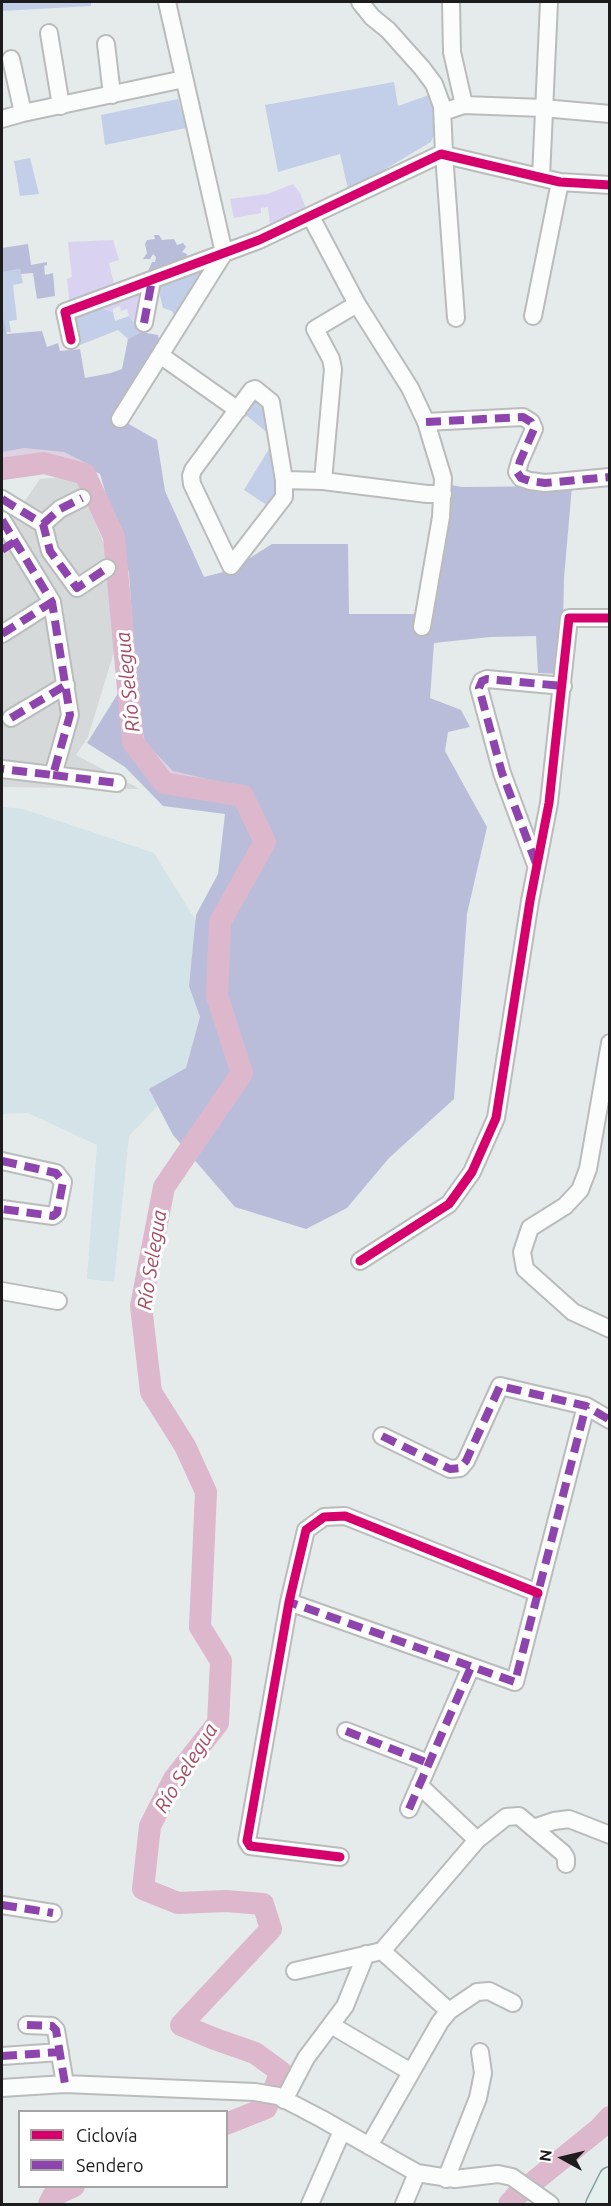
<!DOCTYPE html>
<html>
<head>
<meta charset="utf-8">
<style>
	body { margin:0 }
	#map { position:relative; width:611px; height:2206px; overflow:hidden; background:#e5eaea; font-family:Ubuntu,sans-serif }
	canvas { display:block }
	.frame { position:absolute; inset:0; border:3px solid #1c1c1c; pointer-events:none }
	.legend { position:absolute; left:18px; top:2110px; width:210px; height:78px; box-sizing:border-box; background:#fff; border:2px solid #a4a4a4; margin:0; padding:8px 10px; list-style:none; font-size:18px; color:#1c1c1c }
	.legend li { display:flex; align-items:center; gap:12px; height:30px }
	.legend b { width:30px; border:2px solid #a4a4a4 }
	.north { position:absolute; left:533px; top:2128px; width:60px; height:60px; -webkit-text-stroke:4px #fff; paint-order:stroke; rotate:278deg; font-size:16px; font-weight:700; line-height:24px; text-align:center; color:#1c1c1c }
	.north::after { content:''; display:block; margin:auto; width:21px; height:27px; background:#1c1c1c; clip-path:polygon(50% 0,100% 100%,50% 72%,0 100%) }
</style>
</head>
<body>
<div id="map">
<canvas width="611" height="2206"></canvas>
<div class="frame"></div>
<ul class="legend">
<li><b style="height:8px;background:#d6006c"></b>Ciclovía</li>
<li><b style="height:8px;background:#8e44ad"></b>Sendero</li>
</ul>
<div class="north">N</div>
</div>
<script>
const c = document.querySelector('canvas').getContext('2d');
c.lineJoin = 'round';
function paint(path, color) { c.fillStyle = color; c.fill(path, 'evenodd'); }
const poly = rows => new Path2D(rows.map(r => 'M' + r).join(''));
function trace(path, color, width, dash) { c.strokeStyle = color; c.lineWidth = width; c.lineCap = dash ? 'butt' : 'round'; c.setLineDash(dash || []); c.stroke(path); }
function write(font, color, halo, rows, align = 'center') {
  c.font = font + ' Ubuntu,sans-serif'; c.lineWidth = 6; c.setLineDash([]); c.textBaseline = 'middle'; c.strokeStyle = halo; c.fillStyle = color; for (const [text, x, y, turn = 0] of rows) {
    c.save(); c.translate(x, y); c.rotate((+turn || 0) * Math.PI / 180); c.textAlign = isNaN(turn) ? turn : align; if (halo) c.strokeText(text, 0, 0); c.fillText(text, 0, 0); c.restore();
  }
}
const residential = poly([
	[75,476,111,560,118,639,88,737,76,755,140,789,2,787,2,489,24,502,40,479]
]);
const education = poly([
	[2,807,23,809,154,853,206,937,209,1035,180,1082,129,1136,114,1282,87,1279,97,1145,28,1113,2,1114]
]);
const grass = poly([
	[2,2,91,2,91,6,2,11],
	[394,82,398,106,432,94,438,125,431,142,360,184,348,189,340,154,278,172,265,105],
	[178,99,186,128,105,145,101,115],
	[30,158,39,194,20,196,14,161],
	[211,265,176,319,172,311,163,308,158,287],
	[20,269,23,283,13,285,17,320,9,321,11,332,6,332,2,313,2,272],
	[98,307,113,312,115,321,129,316,141,332,128,339,118,330,80,345,73,314],
	[265,388,277,395,289,493,276,511,244,490,275,439,246,415]
]);
const forest = poly([
	[154,235,159,235,162,240,174,239,177,245,183,243,186,247,182,252,187,254,185,263,147,274,146,272,148,271,152,262,155,262,156,257,153,254,150,259,143,259,147,253,145,244,147,240,155,239],
	[28,244,31,265,47,262,47,265,44,266,45,275,53,273,55,296,37,299,33,273,21,274,20,269,2,272,2,248],
	[2,313,7,334,42,331,47,347,58,343,60,351,80,349,85,378,111,373,122,369,128,339,141,332,158,335,160,345,118,418,157,440,165,491,204,577,231,570,272,544,348,544,349,614,429,614,451,516,439,502,445,484,462,487,572,486,564,578,562,674,538,673,536,636,490,637,434,643,430,698,461,710,470,727,448,732,445,751,487,827,467,914,454,1099,389,1158,347,1208,306,1229,235,1207,173,1135,149,1089,186,1068,200,1017,189,986,196,915,218,874,225,814,163,806,125,767,87,743,117,695,134,646,129,573,100,474,52,451,2,475]
]);
const wetland = poly([
	[24,448,64,452,92,466,118,524,132,670,145,742,173,771,232,785,243,796,244,802,229,798,170,791,155,780,129,743,119,679,122,647,114,565,104,530,81,476,56,472,2,480,2,452]
]);
const park = poly([
	[293,184,300,193,307,211,293,219,270,225,268,207,261,208,261,213,234,218,230,199,268,194],
	[113,240,119,260,109,263,115,288,70,308,67,279,72,277,68,242],
	[148,287,141,332,129,316,127,309,121,311,120,306,113,309,113,312,99,307]
]);
const river = poly([
	[2,469,44,463,85,474,114,537,133,742,164,783,243,796,265,842,220,922,217,996,242,1073,164,1187,141,1306,151,1392,185,1446,206,1492,200,1627,221,1661,218,1723,174,1779,150,1826,143,1889,178,1903,226,1901,263,1904,271,1929,181,2025,215,2039,255,2053,281,2072,266,2108,226,2124],
	[49,2204,53,2196,74,2186],
	[509,2204,516,2196,600,2128,610,2117]
]);
const minor = poly([
	[360,2,372,17,388,30,422,68,434,84,442,106,444,154,456,318],
	[451,2,452,52,464,105],
	[49,33,61,106],
	[106,44,112,95],
	[11,59,23,113],
	[443,112,464,105,543,108,610,114],
	[2,119,23,113,184,79],
	[541,177,549,2],
	[311,217,357,304,410,388,426,422,443,478,441,517,422,627],
	[533,316,560,182],
	[144,323,152,280],
	[71,340,65,312,259,240,441,154,560,182,610,185],
	[160,355,238,410],
	[255,389,271,402,284,480,284,497,231,566,192,484,191,476,193,470,252,390,255,389],
	[120,419,224,253,167,2],
	[426,422,523,417,531,422,534,429,520,461,517,472,521,478,530,481,545,483,610,477],
	[284,480,323,481,427,494,443,494],
	[323,481,333,369,331,359,315,329,357,304],
	[2,499,43,524,50,551,77,588,107,568],
	[2,520,52,602,70,715,53,775,2,769],
	[43,524,60,509,82,498],
	[2,634,52,602],
	[11,718,66,685],
	[53,775,117,783],
	[536,865,502,773,479,688,482,681,487,679,563,686],
	[610,1043,588,1169,580,1190,565,1206,530,1228,522,1252,525,1269,573,1312,610,1329],
	[2,1161,56,1173,63,1182,57,1213,53,1216,2,1209],
	[360,1261,449,1204,472,1172,496,1118,530,901,549,803,569,618,610,618],
	[2,1291,58,1301],
	[382,1436,450,1469,460,1468,466,1461,500,1386,586,1406,610,1420],
	[289,1602,515,1682,586,1406],
	[346,1731,428,1763],
	[419,1785,477,1840],
	[409,1809,471,1667],
	[533,1828,554,1821,569,1819,610,1835],
	[340,1857,250,1846,247,1841,289,1602,306,1530,324,1517,345,1516,538,1593],
	[2,1905,53,1913],
	[382,1951,449,2011],
	[295,1971,382,1951,477,1840,506,1817,519,1816,563,1853,566,1858,566,1864],
	[27,2025,52,2026,56,2030,65,2084],
	[331,2025,411,2072],
	[2,2056,60,2052],
	[2,2088,65,2084,255,2092,278,2096,322,2119,417,2173,455,2179,498,2174,512,2177,550,2204],
	[284,2100,306,2058,345,2006,366,1954],
	[369,2146,440,2022,449,2011,477,1992,489,1991,513,2003],
	[446,2179,478,2098,483,2073,480,2052],
	[310,2204,342,2131],
	[404,2204,417,2173]
]);
const major = poly([
	[597,2204,610,2178]
]);
const quiet = poly([
	[144,323,152,280],
	[426,422,523,417,531,422,534,429,520,461,517,472,521,478,530,481,545,483,610,477],
	[2,499,43,524,50,551,77,588,107,568],
	[2,520,52,602,70,715,53,775,2,769],
	[43,524,60,509,82,498],
	[2,550,14,542],
	[2,634,52,602],
	[11,718,66,685],
	[53,775,117,783],
	[536,863,502,773,479,688,482,681,487,679,563,686],
	[2,1161,56,1173,63,1182,57,1213,53,1216,2,1209],
	[382,1436,450,1469,460,1468,466,1461,500,1386,586,1406,610,1420],
	[291,1596,289,1602,515,1682,586,1406],
	[346,1731,428,1763],
	[409,1809,471,1667],
	[2,1905,53,1913],
	[27,2025,52,2026,56,2030,65,2084],
	[2,2056,60,2052]
]);
const cycleway = poly([
	[71,340,65,312,259,240,441,154,560,182,610,185],
	[360,1261,449,1204,472,1172,496,1118,530,901,549,803,569,618,610,618],
	[340,1857,250,1846,247,1841,289,1602,306,1530,324,1517,345,1516,538,1593]
]);
const waterNames = [
	["Río Selegua",128,682,-96],
	["Río Selegua",152,1260,-81],
	["Río Selegua",186,1768,-58]
];
paint(residential, '#d6d9d9');
paint(education, '#d3e3e8');
paint(grass, '#c3cee8');
paint(forest, '#babdda');
paint(wetland, '#dcd2e2');
paint(park, '#dad2f1');
trace(river, '#ddb8cc', 22);
trace(minor, '#babcbc', 20);
trace(major, '#829f9e', 24);
trace(minor, '#fbfcfc', 16);
trace(major, '#e3f0ed', 21);
trace(quiet, '#8e44ad', 8, [15, 8]);
trace(cycleway, '#d6006c', 9);
write('italic 20px', '#a84c62', '#fff', waterNames);
</script>
</body>
</html>
